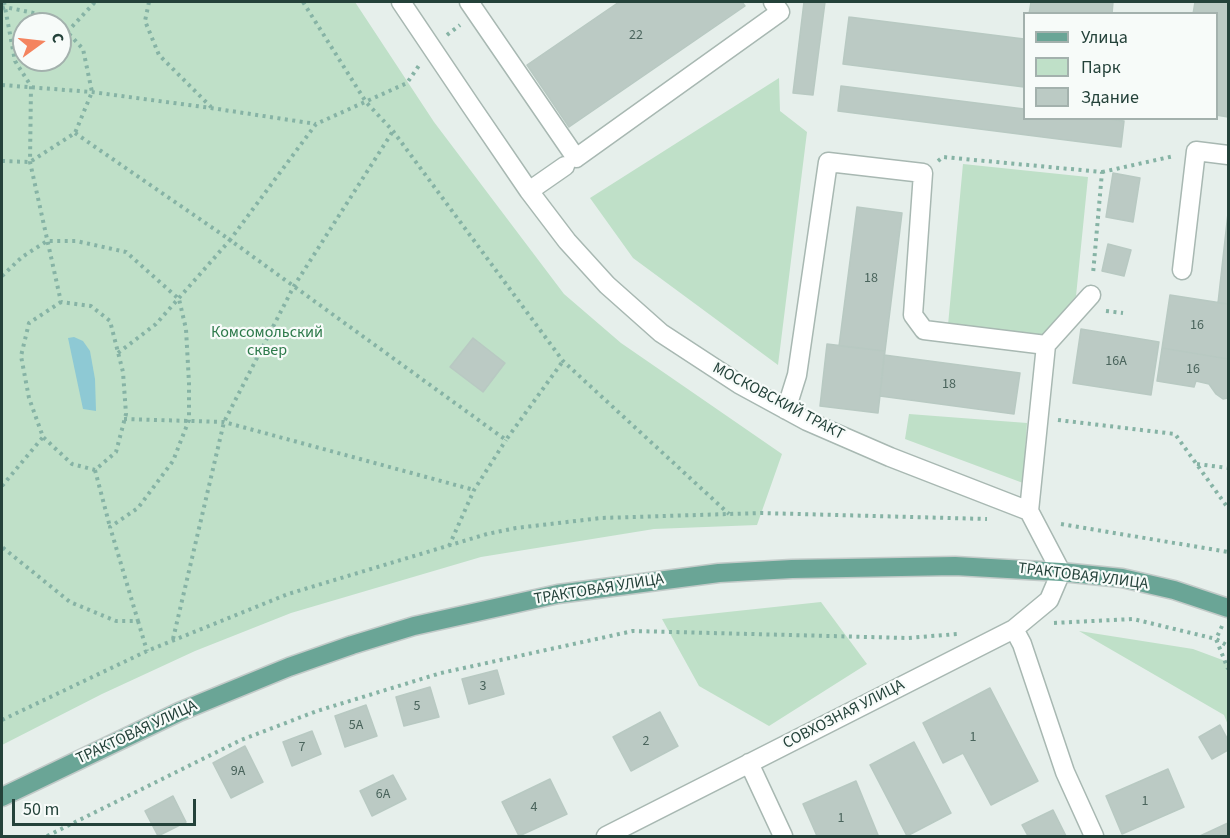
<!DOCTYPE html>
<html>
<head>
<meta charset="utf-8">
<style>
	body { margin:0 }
	#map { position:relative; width:1230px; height:838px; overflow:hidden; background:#e6efeb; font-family:"Source Sans 3",sans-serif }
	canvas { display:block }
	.frame { position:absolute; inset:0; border:3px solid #24423a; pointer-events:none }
	.legend { position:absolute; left:1023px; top:12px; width:195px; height:108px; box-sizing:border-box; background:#f7fbf9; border:2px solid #a3b1ad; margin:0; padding:8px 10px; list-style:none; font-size:18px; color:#24423a }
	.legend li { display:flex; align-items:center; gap:12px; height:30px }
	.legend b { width:30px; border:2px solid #a3b1ad }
	.north { position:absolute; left:12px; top:12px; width:60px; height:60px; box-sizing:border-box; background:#f7fbf9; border:2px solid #a3b1ad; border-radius:50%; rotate:75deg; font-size:16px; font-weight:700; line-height:24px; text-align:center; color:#24423a }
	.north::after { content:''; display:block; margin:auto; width:21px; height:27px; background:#f4845f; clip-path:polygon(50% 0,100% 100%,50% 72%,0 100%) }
	.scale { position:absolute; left:12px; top:799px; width:184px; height:27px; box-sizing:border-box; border:3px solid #24423a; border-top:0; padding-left:8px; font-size:18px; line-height:21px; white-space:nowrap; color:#24423a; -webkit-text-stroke:4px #f7fbf9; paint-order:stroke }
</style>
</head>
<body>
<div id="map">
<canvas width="1230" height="838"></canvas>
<div class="frame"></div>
<ul class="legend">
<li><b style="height:8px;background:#6aa596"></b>Улица</li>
<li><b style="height:16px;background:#bfe0c8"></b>Парк</li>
<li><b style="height:16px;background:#bbcac4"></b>Здание</li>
</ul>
<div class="north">С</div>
<div class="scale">50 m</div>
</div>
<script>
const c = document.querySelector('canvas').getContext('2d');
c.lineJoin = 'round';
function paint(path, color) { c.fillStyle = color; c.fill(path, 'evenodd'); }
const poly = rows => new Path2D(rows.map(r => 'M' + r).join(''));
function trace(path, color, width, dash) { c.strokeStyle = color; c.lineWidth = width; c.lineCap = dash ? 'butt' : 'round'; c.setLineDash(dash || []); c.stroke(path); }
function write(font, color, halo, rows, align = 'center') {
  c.font = font + ' "Source Sans 3",sans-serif'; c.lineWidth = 4.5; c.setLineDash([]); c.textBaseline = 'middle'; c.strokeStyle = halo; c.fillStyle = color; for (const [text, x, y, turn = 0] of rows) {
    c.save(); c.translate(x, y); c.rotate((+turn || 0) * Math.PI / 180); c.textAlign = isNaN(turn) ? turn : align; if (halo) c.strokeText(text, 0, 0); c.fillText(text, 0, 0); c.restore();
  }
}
const green = poly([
	[2,2,355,2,434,122,564,294,621,343,782,454,757,525,654,529,481,557,291,613,195,651,102,694,2,745],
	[24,24,60,24,60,60,24,60],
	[779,78,780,111,807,132,778,365,633,258,590,198],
	[963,164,1088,177,1076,296,1044,335,948,325],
	[909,414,1027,423,1023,483,905,439],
	[821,602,867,664,769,726,699,686,662,619],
	[1079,631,1193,649,1228,662,1228,725,1224,715]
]);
const water = poly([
	[74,337,83,341,90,351,95,379,96,411,83,409,68,338]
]);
const building = poly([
	[619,2,742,2,745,6,569,127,527,65,619,2],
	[804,2,825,2,813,95,793,93,804,2],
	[1031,2,1113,2,1112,14,1029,14,1031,2],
	[1195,2,1228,2,1228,117,1216,115,1216,14,1193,14,1195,2],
	[849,17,1024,39,1024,87,843,64,849,17],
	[841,86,1024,109,1024,118,1101,118,1124,121,1121,147,838,111,841,86],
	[1113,173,1140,178,1133,222,1106,217,1113,173],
	[857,207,902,213,885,351,839,346,857,207],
	[1228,213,1228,304,1218,303,1228,213],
	[1108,244,1131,250,1124,276,1102,271,1108,244],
	[1170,295,1228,304,1228,359,1162,348,1170,295],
	[1081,329,1159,342,1151,395,1073,383,1081,329],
	[473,338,505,363,483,392,450,367,473,338],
	[827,344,885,351,878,413,820,406,827,344],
	[1162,348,1228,359,1228,398,1223,399,1216,394,1209,384,1196,381,1194,387,1157,381,1162,348],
	[884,355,1020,373,1014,414,880,396,884,355],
	[497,670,504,694,469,704,462,679,497,670],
	[430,687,439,717,404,726,396,697,430,687],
	[990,688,1038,781,991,805,963,753,943,763,923,723,990,688],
	[366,705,377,736,345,747,335,716,366,705],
	[660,712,678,746,631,771,613,737,660,712],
	[1220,725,1228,740,1228,750,1212,759,1199,737,1220,725],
	[312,731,321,754,292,766,283,742,312,731],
	[914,742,951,813,907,836,870,765,914,742],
	[245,746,263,782,231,798,213,763,245,746],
	[1168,769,1184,807,1122,834,1106,796,1168,769],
	[393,775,406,799,372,816,360,791,393,775],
	[550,779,567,814,519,836,502,802,550,779],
	[856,781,878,835,874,836,817,836,803,804,856,781],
	[173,796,186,822,158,836,145,811,173,796],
	[1053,810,1066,836,1028,836,1022,825,1053,810],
	[1228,823,1228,836,1200,836,1228,823]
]);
const path = poly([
	[4,2,15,61,31,86,30,162,61,302,91,306,110,321,123,372,126,414,116,452,95,470,72,464,43,437,29,398,21,356,29,323,61,302],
	[149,2,145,21,159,55,211,107],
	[303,2,366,102,393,131,563,361,729,514],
	[2,8,5,7,53,17,60,24],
	[67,32,95,2],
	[447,35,460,25],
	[2,85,92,92,211,108,316,124],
	[75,133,230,240,316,124,407,83,420,64],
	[2,161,30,162,75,133,92,92,83,49,60,24],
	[938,161,943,157,1102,172,1093,274],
	[1102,172,1174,156],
	[2,276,22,257,47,241,76,241,126,252,179,299,186,329,189,383,189,420,173,461,138,508,110,527,138,621,116,621,70,602,2,547],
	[1106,311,1123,313],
	[118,353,156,324,230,240,506,440,563,361],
	[124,419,224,422,474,490],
	[1058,420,1175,434,1228,508],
	[1197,464,1228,468],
	[95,470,110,527],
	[2,486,43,437],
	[1061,524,1228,552],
	[449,546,474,490,506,440],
	[138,621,147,651],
	[1054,623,1133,619,1216,639,1228,646],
	[1222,626,1216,639,1228,669],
	[173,639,224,422,294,286,393,131],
	[2,720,147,651,288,594,487,534,516,528,601,518,761,513,987,519],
	[47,836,241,740,317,711,441,673,633,631,908,638,957,634]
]);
const minor = poly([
	[401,2,471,106,529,191,567,241,607,285,661,333,739,384,807,421,890,457,1029,511,1061,572,1049,600,1014,629,606,836],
	[469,2,576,158,780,12,773,2],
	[529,191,565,166],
	[1182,270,1196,151,1228,155],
	[1046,345,1091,295],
	[786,410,797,375,828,162,923,173,913,315,924,330,1046,345,1029,511],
	[1014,629,1022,644,1065,772,1094,836],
	[749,763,783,836]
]);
const major = poly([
	[2,797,179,712,289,667,352,645,414,626,558,594,719,573,792,569,955,566,1061,572,1122,578,1174,590,1228,608]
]);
const numberNames = [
	["22",636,36],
	["18",871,279],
	["16",1197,326],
	["16А",1116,362],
	["16",1193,370],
	["18",949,385],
	["3",483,687],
	["5",417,707],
	["5А",356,726],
	["1",973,738],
	["2",646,742],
	["7",302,748],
	["9А",238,772],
	["6А",383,795],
	["1",1145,802],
	["4",534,808],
	["1",841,819]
];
const parkNames = [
	["Комсомольский",267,333],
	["сквер",267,351]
];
const streetNames = [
	["МОСКОВСКИЙ ТРАКТ",778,402,28],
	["ТРАКТОВАЯ УЛИЦА",1083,577,7],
	["ТРАКТОВАЯ УЛИЦА",599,590,-9],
	["СОВХОЗНАЯ УЛИЦА",844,715,-27],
	["ТРАКТОВАЯ УЛИЦА",137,733,-25]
];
paint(green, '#bfe0c8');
paint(water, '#8ec9d4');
paint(building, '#bbcac4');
trace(building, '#b8c9c2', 1.5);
trace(minor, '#a8b8b2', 21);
trace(major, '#c2cac8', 21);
trace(path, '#86b3a5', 4, [3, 4.5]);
trace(minor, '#fff', 18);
trace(major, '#6aa596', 18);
write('14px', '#4a645c', null, numberNames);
write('16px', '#2d7a4b', '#f7fbf9', parkNames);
write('16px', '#24423a', '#f7fbf9', streetNames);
</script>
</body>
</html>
